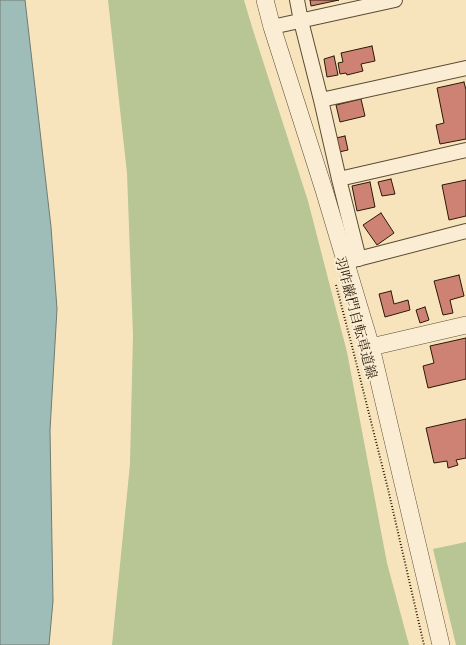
<!DOCTYPE html>
<html>
<head>
<meta charset="utf-8">
<style>
	body { margin:0 }
	canvas { display:block; background:#f7e4bc }
</style>
</head>
<body>
<canvas width="466" height="645"></canvas>
<script>
const c = document.querySelector('canvas').getContext('2d');
c.lineJoin = 'round';
function paint(path, color) { c.fillStyle = color; c.fill(path, 'evenodd'); }
const poly = rows => new Path2D(rows.map(r => 'M' + r).join(''));
function trace(path, color, width, dash) { c.strokeStyle = color; c.lineWidth = width; c.lineCap = dash ? 'butt' : 'round'; c.setLineDash(dash || []); c.stroke(path); }
function write(font, color, halo, rows, align = 'center') {
  c.font = font + ' "Gentium Book Plus","Noto Serif JP",serif'; c.lineWidth = 4; c.setLineDash([]); c.textBaseline = 'middle'; c.strokeStyle = halo; c.fillStyle = color; for (const [text, x, y, turn = 0] of rows) {
    c.save(); c.translate(x, y); c.rotate((+turn || 0) * Math.PI / 180); c.textAlign = isNaN(turn) ? turn : align; if (halo) c.strokeText(text, 0, 0); c.fillText(text, 0, 0); c.restore();
  }
}
const green = poly([
	[108,0,244,0,252,27,308,201,347,352,387,563,409,645,112,645,130,464,133,335,127,173],
	[466,542,466,645,456,645,433,549]
]);
const water = poly([
	[0,0,25,0,51,227,57,309,50,430,53,601,49,645,0,645,0,0]
]);
const building = poly([
	[310,0,339,0,311,6,310,0],
	[372,46,375,61,361,64,363,71,347,75,346,73,340,74,338,63,343,62,341,53,372,46],
	[334,56,338,75,327,77,324,59,334,56],
	[464,82,466,90,466,139,440,144,436,125,444,123,437,88,464,82],
	[361,99,365,116,340,122,336,105,361,99],
	[345,136,348,150,339,152,336,138,345,136],
	[391,179,395,194,382,196,378,182,391,179],
	[466,180,466,216,449,220,442,185,466,180],
	[370,182,375,207,357,211,352,186,370,182],
	[381,213,394,233,377,245,363,225,381,213],
	[459,275,464,296,450,300,453,313,443,315,434,281,459,275],
	[391,291,394,304,408,300,410,310,385,317,379,294,391,291],
	[425,307,429,320,420,323,416,310,425,307],
	[466,338,466,379,428,388,423,366,434,363,430,346,466,338],
	[466,419,466,458,456,460,458,465,448,468,447,461,434,463,426,428,466,419]
]);
const path = poly([
	[336,285,353,350,388,489,424,645]
]);
const minor = poly([
	[297,0,301,21,321,100,339,179,359,259],
	[272,27,395,0],
	[321,100,466,68],
	[339,179,466,150],
	[350,261,466,231]
]);
const tertiary = poly([
	[265,0,272,27,324,190,371,347,441,645],
	[371,347,466,325]
]);
const streetNames = [
	["羽咋巌門自転車道線",355,318,75]
];
paint(green, '#b8c594');
paint(water, '#9fbdb8');
trace(water, '#707b71', 1);
paint(building, '#ce8274');
trace(building, '#291907', 1);
trace(minor, '#5c4c34', 16);
trace(tertiary, '#5c4c34', 18);
trace(path, '#291907', 2, [1, 2]);
trace(minor, '#faedd3', 14);
trace(tertiary, '#faedd3', 17);
write('14px', '#291907', '#faedd3', streetNames);
</script>
</body>
</html>
